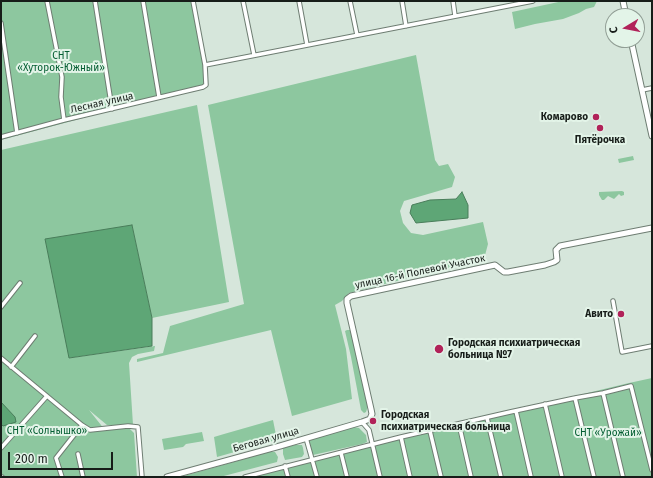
<!DOCTYPE html>
<html>
<head>
<meta charset="utf-8">
<style>
	body { margin:0 }
	#map { position:relative; width:653px; height:478px; overflow:hidden; background:#d6e6db; font-family:"Fira Sans",sans-serif }
	canvas { display:block }
	.frame { position:absolute; inset:0; border:2px solid #171d19; pointer-events:none }
	.north { position:absolute; left:605px; top:8px; width:40px; height:40px; box-sizing:border-box; background:#e3f4e8; border:1px solid #919e95; border-radius:50%; rotate:260deg; font-size:11px; font-weight:700; line-height:16px; text-align:center; color:#171d19 }
	.north::after { content:''; display:block; margin:auto; width:14px; height:18px; background:#b12259; clip-path:polygon(50% 0,100% 100%,50% 72%,0 100%) }
	.scale { position:absolute; left:8px; top:452px; width:105px; height:18px; box-sizing:border-box; border:2px solid #171d19; border-top:0; padding-left:5px; font-size:12px; line-height:14px; white-space:nowrap; color:#171d19; -webkit-text-stroke:3px #e3f4e8; paint-order:stroke }
</style>
</head>
<body>
<div id="map">
<canvas width="653" height="478"></canvas>
<div class="frame"></div>
<div class="north">С</div>
<div class="scale">200 m</div>
</div>
<script>
const c = document.querySelector('canvas').getContext('2d');
c.lineJoin = 'round';
function paint(path, color) { c.fillStyle = color; c.fill(path, 'evenodd'); }
const poly = rows => new Path2D(rows.map(r => 'M' + r).join(''));
function trace(path, color, width, dash) { c.strokeStyle = color; c.lineWidth = width; c.lineCap = dash ? 'butt' : 'round'; c.setLineDash(dash || []); c.stroke(path); }
function write(font, color, halo, rows, align = 'center') {
  c.font = font + ' "Fira Sans",sans-serif'; c.lineWidth = 4; c.setLineDash([]); c.textBaseline = 'middle'; c.strokeStyle = halo; c.fillStyle = color; for (const [text, x, y, turn = 0] of rows) {
    c.save(); c.translate(x, y); c.rotate((+turn || 0) * Math.PI / 180); c.textAlign = isNaN(turn) ? turn : align; if (halo) c.strokeText(text, 0, 0); c.fillText(text, 0, 0); c.restore();
  }
}
const green = poly([
	[1,1,193,1,205,65,206,85,1,140],
	[563,1,597,1,594,7,586,9,579,13,563,19,535,24,515,29,512,12],
	[416,55,435,160,439,166,448,164,455,177,452,187,404,201,400,211,403,223,411,233,423,235,483,222,488,244,484,259,349,293,342,301,335,305,346,349,352,399,292,416,271,330,137,362,137,359,163,353,170,326,244,304,208,105],
	[197,105,229,302,152,318,132,225,70,358,155,346,154,351,138,354,132,357,129,363,133,425,107,425,89,410,105,430,129,428,134,433,137,477,3,477,1,476,1,150],
	[633,156,634,160,619,163,618,159],
	[622,191,624,192,624,195,621,196,619,194,614,199,608,196,604,200,602,200,599,195,599,192],
	[347,330,351,330,368,406,366,412,364,413,361,410,351,357,345,331],
	[652,378,652,477,238,477,629,383],
	[273,420,277,440,217,457,214,437,224,434],
	[354,427,359,428,366,435,367,442,362,444,313,455,311,452,309,444,309,440],
	[202,432,204,441,186,444,183,447,164,450,162,439],
	[295,445,302,445,303,448,304,454,302,457,285,460,283,454,283,448],
	[269,452,275,452,278,457,277,462,220,477,180,477]
]);
const water = poly([
	[462,192,468,205,468,218,416,223,410,213,412,205,430,200,456,199,462,192],
	[132,225,152,318,152,346,69,358,45,239,132,225],
	[1,402,15,417,16,422,3,426,1,424,1,402]
]);
const street = poly([
	[47,1,62,77,61,97,64,120],
	[95,1,112,109],
	[143,1,159,97],
	[243,1,254,55],
	[299,1,307,45],
	[350,1,357,35],
	[402,1,406,26],
	[453,1,455,16],
	[1,23,17,133],
	[205,65,533,1],
	[642,90,652,88],
	[1,137,64,120,203,87,206,85,205,65,193,1],
	[613,301,622,352,652,346],
	[1,307,20,283],
	[1,358,82,425,90,430,128,426,138,427,142,477],
	[11,367,35,336],
	[603,393,623,477],
	[575,398,594,477],
	[545,404,562,477],
	[516,411,531,477],
	[487,418,501,477],
	[362,422,369,430,380,477],
	[459,424,471,477],
	[430,431,441,477],
	[401,437,410,477],
	[306,438,317,477],
	[1,448,47,396],
	[341,453,347,477],
	[78,454,83,477],
	[285,466,288,477],
	[1,477,2,477],
	[62,477,56,458,82,425],
	[245,477,401,437,510,412,575,398,603,393,631,386,652,470]
]);
const secondary = poly([
	[623,1,626,16],
	[631,40,652,136],
	[167,477,280,446,362,422,370,419,372,414,371,409,347,303,347,299,351,296,495,265,504,272,508,272,545,265,554,262,557,260,556,250,560,246,652,228]
]);
const markers = [
	[596,117,4,"#b12259"],
	[600,128,4,"#b12259"],
	[621,314,4,"#b12259"],
	[439,349,5,"#b12259"],
	[373,421,4,"#b12259"]
];
const parkNames = [
	["СНТ",61,56],
	["«Хуторок-Южный»",61,68],
	["СНТ «Солнышко»",47,431],
	["СНТ «Урожай»",608,433]
];
const streetNames = [
	["Лесная улица",102,103,-13],
	["улица 16-й Полевой Участок",420,272,-12],
	["Беговая улица",266,440,-16]
];
const poiNames = [
	["Комарово",588,117],
	["Пятёрочка",600,140,"center"],
	["Авито",613,314],
	["Городская психиатрическая",448,343,"left"],
	["больница №7",448,355,"left"],
	["Городская",381,415,"left"],
	["психиатрическая больница",381,427,"left"]
];
paint(green, '#8dc79f');
paint(water, '#5ea676');
trace(water, '#497d5a', 1);
trace(street, '#6e7d72', 5.5);
trace(secondary, '#6e7d72', 7);
trace(street, '#fff', 3.5);
trace(secondary, '#fff', 5);
for (const [x, y, r, color] of markers) { const dot = new Path2D(); dot.arc(x, y, r, 0, 2 * Math.PI); c.fillStyle = color; c.fill(dot); trace(dot, '#e3f4e8', 1.5); }
write('10px', '#045e32', '#e3f4e8', parkNames);
write('10px', '#171d19', '#e3f4e8', streetNames);
write('bold 10px', '#171d19', '#e3f4e8', poiNames, 'right');
</script>
</body>
</html>
